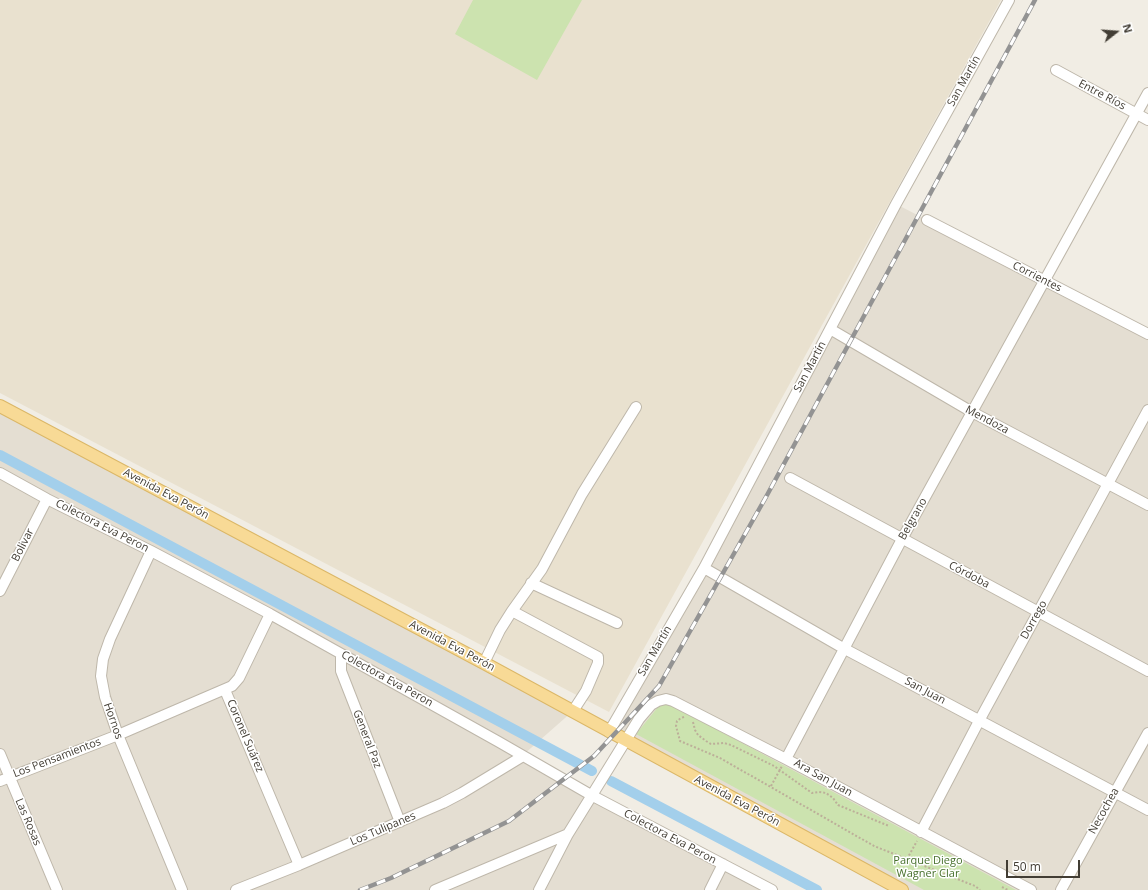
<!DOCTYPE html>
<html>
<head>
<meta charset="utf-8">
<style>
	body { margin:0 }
	#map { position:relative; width:1148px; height:890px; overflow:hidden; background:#f1ede4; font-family:"Open Sans",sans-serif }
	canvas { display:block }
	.north { position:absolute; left:1096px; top:12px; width:40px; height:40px; -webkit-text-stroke:3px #fff; paint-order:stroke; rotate:73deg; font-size:11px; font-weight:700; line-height:16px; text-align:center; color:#423d34 }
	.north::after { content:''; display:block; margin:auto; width:14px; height:18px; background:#423d34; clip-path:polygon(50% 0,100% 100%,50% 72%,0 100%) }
	.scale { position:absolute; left:1006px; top:860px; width:74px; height:18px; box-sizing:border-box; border:2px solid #423d34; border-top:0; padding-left:5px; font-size:12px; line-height:14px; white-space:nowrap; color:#423d34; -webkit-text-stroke:3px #fff; paint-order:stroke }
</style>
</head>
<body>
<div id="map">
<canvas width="1148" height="890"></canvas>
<div class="north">N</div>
<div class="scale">50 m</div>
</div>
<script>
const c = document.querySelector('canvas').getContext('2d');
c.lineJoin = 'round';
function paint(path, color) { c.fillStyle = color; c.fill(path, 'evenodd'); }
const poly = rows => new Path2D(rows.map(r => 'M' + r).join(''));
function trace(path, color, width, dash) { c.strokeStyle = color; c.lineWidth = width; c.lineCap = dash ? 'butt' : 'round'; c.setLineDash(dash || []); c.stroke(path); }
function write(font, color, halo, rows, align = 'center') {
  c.font = font + ' "Open Sans",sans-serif'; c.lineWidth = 3; c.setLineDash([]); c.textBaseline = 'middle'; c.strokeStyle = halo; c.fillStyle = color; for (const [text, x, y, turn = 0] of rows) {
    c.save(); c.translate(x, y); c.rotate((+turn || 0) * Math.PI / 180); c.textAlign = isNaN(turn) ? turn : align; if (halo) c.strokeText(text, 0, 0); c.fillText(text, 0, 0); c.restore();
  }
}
const residential = poly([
	[896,204,1148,334,1148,890,902,890,609,732,704,568],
	[0,406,573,711,523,755,772,890,0,890]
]);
const education = poly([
	[0,0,1001,0,609,712,0,393]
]);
const green = poly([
	[473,0,582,0,537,80,455,34],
	[666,704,675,707,1016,890,924,890,636,734,658,707]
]);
const canal = poly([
	[0,455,592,771],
	[611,781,817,890]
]);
const path = poly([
	[684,717,681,718,677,721,676,726,680,741,720,758,874,846,975,886,980,890],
	[693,722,695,730,698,735,706,741,711,744,724,743,731,745,774,766,812,793,819,792,826,793,833,798,838,805,889,826],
	[771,786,782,766],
	[907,859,917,841],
	[1002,887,1008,890]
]);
const minor = poly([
	[1056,70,1148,120],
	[927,220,1148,334],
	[830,329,972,412,1148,505],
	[0,473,47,499,151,551,270,614,499,742,591,795,772,890],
	[790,478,1148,671],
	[151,551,110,639,103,659,101,676,105,697,118,735,182,890],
	[704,568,843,648,1148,810],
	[531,583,617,623],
	[0,591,47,499],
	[512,611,598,657,598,663,586,691,573,711],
	[341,654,341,671,400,822],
	[484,663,500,630,512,611,542,569,582,494,636,407],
	[225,690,299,865],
	[609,732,704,568,896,204,1009,0],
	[0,754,57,890],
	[786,759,902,539,1148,93],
	[0,781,118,735,232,686,239,678,270,614],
	[921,832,979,721,1148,410],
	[236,890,299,865,443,803,462,793,523,756],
	[435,890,568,834],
	[539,890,568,834,639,719,651,705,658,701,666,699,673,701,786,759,1031,890],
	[710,890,723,864],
	[1061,890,1148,733]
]);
const major = poly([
	[0,406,484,663,902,890]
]);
const rail = poly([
	[360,890,391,878,509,821,594,756,659,686,766,497,1035,0]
]);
const streetNames = [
	["San Martín",964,81,-61],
	["Entre Ríos",1102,95,28],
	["Corrientes",1037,277,27],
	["San Martín",810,367,-62],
	["Mendoza",987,420,28],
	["Avenida Eva Perón",166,494,28],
	["Belgrano",913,519,-61],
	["Colectora Eva Peron",102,526,27],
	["Bolivar",23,545,-63],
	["Córdoba",969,575,28],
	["Dorrego",1034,620,-61],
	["Avenida Eva Perón",452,646,28],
	["San Martín",655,651,-60],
	["Colectora Eva Peron",387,679,29],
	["San Juan",925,691,28],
	["Hornos",113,721,71],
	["Coronel Suárez",245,736,67],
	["General Paz",367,739,69],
	["Los Pensamientos",57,758,-21],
	["Ara San Juan",823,778,29],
	["Avenida Eva Perón",737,801,28],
	["Necochea",1104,811,-61],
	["Las Rosas",28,822,67],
	["Los Tulipanes",383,829,-23],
	["Colectora Eva Peron",670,837,28]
];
const parkNames = [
	["Parque Diego",928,861],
	["Wagner Clar",928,874]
];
paint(residential, '#e4ded2');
paint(education, '#e9e1cf');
paint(green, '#cce3af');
trace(canal, '#a3cfeb', 10);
trace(minor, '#beb7aa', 12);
trace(major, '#dbb767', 14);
trace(path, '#bcaf99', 2, [2, 2]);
trace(minor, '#fff', 10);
trace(major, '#f8da96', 12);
trace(rail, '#939393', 4.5);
trace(rail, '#fff', 3, [9]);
write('11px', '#423d34', '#fff', streetNames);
write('11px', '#47702c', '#fff', parkNames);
</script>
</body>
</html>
